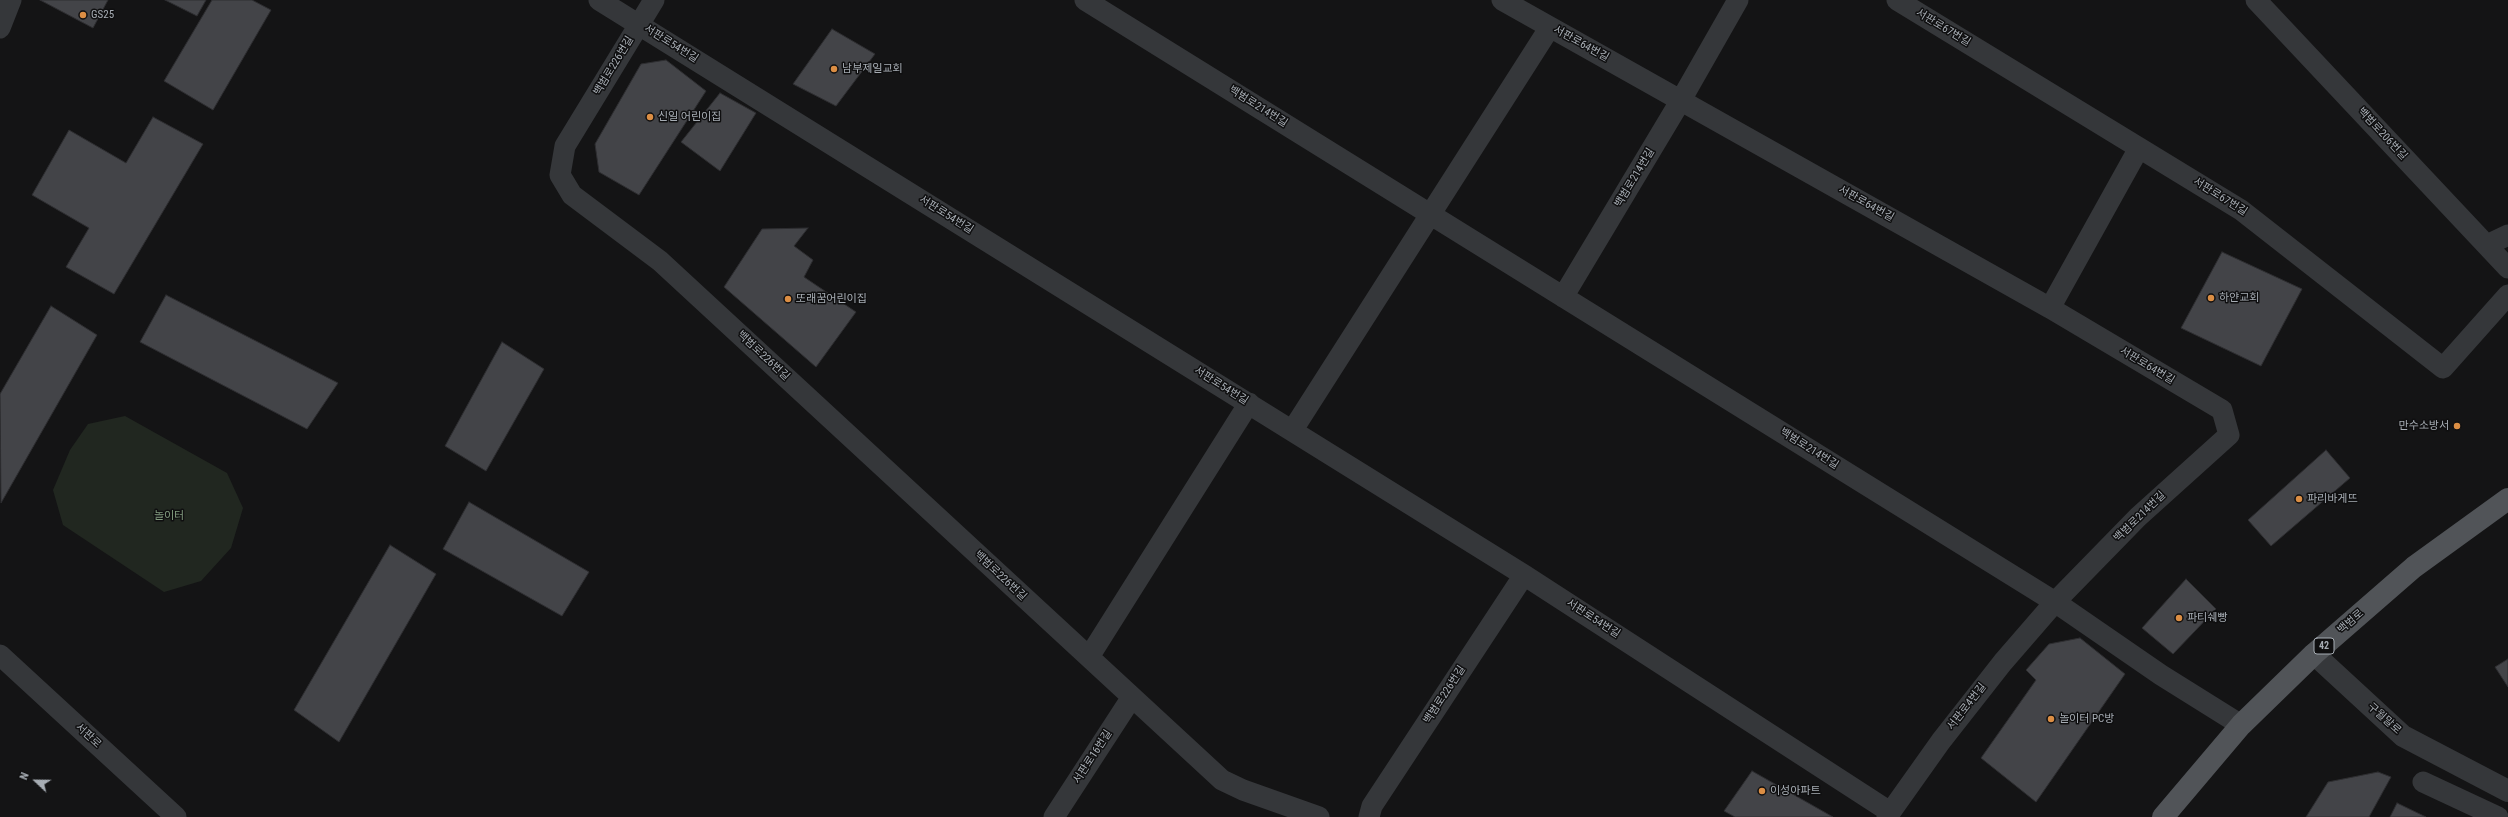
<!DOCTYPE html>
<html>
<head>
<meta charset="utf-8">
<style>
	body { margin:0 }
	#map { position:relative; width:2508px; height:817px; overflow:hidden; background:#141415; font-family:"Roboto Condensed",sans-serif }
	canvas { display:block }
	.north { position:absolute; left:16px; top:761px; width:40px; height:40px; -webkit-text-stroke:3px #0f0f10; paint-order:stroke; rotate:292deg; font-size:11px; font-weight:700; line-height:16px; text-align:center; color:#a7adb4 }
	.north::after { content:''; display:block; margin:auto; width:14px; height:18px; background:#a7adb4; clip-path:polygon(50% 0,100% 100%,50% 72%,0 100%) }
</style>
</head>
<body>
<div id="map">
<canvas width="2508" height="817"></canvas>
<div class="north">N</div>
</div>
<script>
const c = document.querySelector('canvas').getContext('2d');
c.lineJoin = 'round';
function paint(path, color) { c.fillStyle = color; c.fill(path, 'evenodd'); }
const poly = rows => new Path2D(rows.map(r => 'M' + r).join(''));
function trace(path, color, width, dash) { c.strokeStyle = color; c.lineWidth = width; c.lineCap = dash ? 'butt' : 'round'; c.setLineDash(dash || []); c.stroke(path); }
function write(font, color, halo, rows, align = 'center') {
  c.font = font + ' "Roboto Condensed","Noto Sans KR",sans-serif'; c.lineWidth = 3; c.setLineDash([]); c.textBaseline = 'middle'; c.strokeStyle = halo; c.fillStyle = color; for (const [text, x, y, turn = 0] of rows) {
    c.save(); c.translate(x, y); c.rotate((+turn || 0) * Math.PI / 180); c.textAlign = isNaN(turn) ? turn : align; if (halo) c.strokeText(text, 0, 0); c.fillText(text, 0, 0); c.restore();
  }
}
const green = poly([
	[125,416,227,473,243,508,231,548,201,581,164,592,63,525,53,490,70,450,88,424]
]);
const building = poly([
	[40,0,108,0,93,28,40,0],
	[165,0,206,0,197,16,165,0],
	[212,0,252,0,271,10,213,110,164,81,212,0],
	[832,29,875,54,836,106,793,84,832,29],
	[666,60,706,91,639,195,599,172,595,144,641,64,666,60],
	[720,93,756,113,720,171,681,142,720,93],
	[153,117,203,144,114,294,66,267,89,228,32,195,69,130,126,163,153,117],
	[808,228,794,246,813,260,804,277,856,312,816,367,724,287,762,229,808,228],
	[2222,252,2302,289,2261,366,2181,328,2222,252],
	[166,295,338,383,307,429,140,342,166,295],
	[51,306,97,335,1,503,0,394,51,306],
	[502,342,544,369,486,471,445,446,502,342],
	[2326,450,2350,478,2271,546,2248,520,2326,450],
	[469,502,589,572,562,616,443,549,469,502],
	[390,545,436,574,339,742,294,710,390,545],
	[2186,579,2216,609,2173,654,2142,628,2186,579],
	[2080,638,2125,674,2036,802,1981,758,2036,680,2026,670,2049,644,2080,638],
	[2508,659,2508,687,2495,667,2508,659],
	[1752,771,1833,817,1735,817,1724,811,1752,771],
	[2378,772,2391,777,2369,817,2306,817,2328,782,2378,772],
	[2397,803,2426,817,2390,817,2397,803]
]);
const lane = poly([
	[599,0,1524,575,1890,812],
	[654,0,565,146,560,175,572,195,660,261,1222,780,1243,790,1319,817],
	[1085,0,2055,602,2161,675,2241,725],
	[1502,0,2050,308,2222,410,2229,435,2138,517,2055,602,2003,662,1941,741,1887,817],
	[1897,0,2241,210,2443,368,2508,295],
	[2256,0,2508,268],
	[0,28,11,0],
	[2487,245,2508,235],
	[1563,297,1681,100,1738,0],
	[2050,308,2139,148],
	[1292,431,1550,27],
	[0,655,176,817],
	[1089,657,1249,403],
	[2423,782,2498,817],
	[1054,817,1132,697],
	[1369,817,1372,806,1524,575]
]);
const street = poly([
	[2314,654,2403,736,2508,791]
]);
const primary = poly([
	[2163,817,2241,725,2314,654,2414,567,2508,499]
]);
const markers = [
	[83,15,4,"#dc8e44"],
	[834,69,4,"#dc8e44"],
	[650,117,4,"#dc8e44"],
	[2211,298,4,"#dc8e44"],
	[788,299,4,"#dc8e44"],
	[2457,426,4,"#dc8e44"],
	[2299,499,4,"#dc8e44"],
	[2179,618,4,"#dc8e44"],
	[2051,719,4,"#dc8e44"],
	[1762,791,4,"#dc8e44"]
];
const shields = [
	[2324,646,20]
];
const shieldNames = [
	["42",2324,646]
];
const poiNames = [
	["GS25",91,15],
	["남부제일교회",842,69],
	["신일 어린이집",658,117],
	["하얀교회",2219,298],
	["또래꿈어린이집",796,299],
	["만수소방서",2449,426,"right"],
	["파리바게뜨",2307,499],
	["파티쉐빵",2187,618],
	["놀이터 PC방",2059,719],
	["이성아파트",1770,791]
];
const streetNames = [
	["서판로67번길",1943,28,31],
	["서판로54번길",671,44,32],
	["서판로64번길",1581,44,29],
	["백범로226번길",614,66,-59],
	["백범로214번길",1258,107,32],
	["백범로206번길",2382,134,47],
	["백범로214번길",1635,178,-59],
	["서판로67번길",2220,197,32],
	["서판로64번길",1866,204,29],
	["서판로54번길",946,215,32],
	["백범로226번길",763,356,43],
	["서판로64번길",2147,366,31],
	["서판로54번길",1221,386,32],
	["백범로214번길",1809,449,32],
	["백범로214번길",2140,517,-44],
	["백범로226번길",1000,576,43],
	["서판로54번길",1593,619,33],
	["백범로",2351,622,-41],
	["백범로226번길",1445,695,-57],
	["서판로4번길",1967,707,-52],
	["구월말로",2384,719,42],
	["서판로",88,736,43],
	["서판로16번길",1093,757,-57]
];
const parkNames = [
	["놀이터",169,516]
];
paint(green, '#212720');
paint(building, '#434448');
trace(building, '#2e2e31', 1);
trace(lane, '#35373a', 21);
trace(street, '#35373a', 22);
trace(primary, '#515458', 22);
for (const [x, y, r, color] of markers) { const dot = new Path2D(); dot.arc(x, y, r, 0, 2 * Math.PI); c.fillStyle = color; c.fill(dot); trace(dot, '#0f0f10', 1.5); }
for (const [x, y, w] of shields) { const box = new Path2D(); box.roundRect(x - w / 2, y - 8, w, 16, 3); c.fillStyle = '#0f0f10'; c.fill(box); trace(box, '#a7adb4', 1); }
write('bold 10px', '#a7adb4', null, shieldNames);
write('11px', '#a7adb4', '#0f0f10', poiNames, 'left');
write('11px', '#a7adb4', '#0f0f10', streetNames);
write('11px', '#839d80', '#0f0f10', parkNames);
</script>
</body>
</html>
